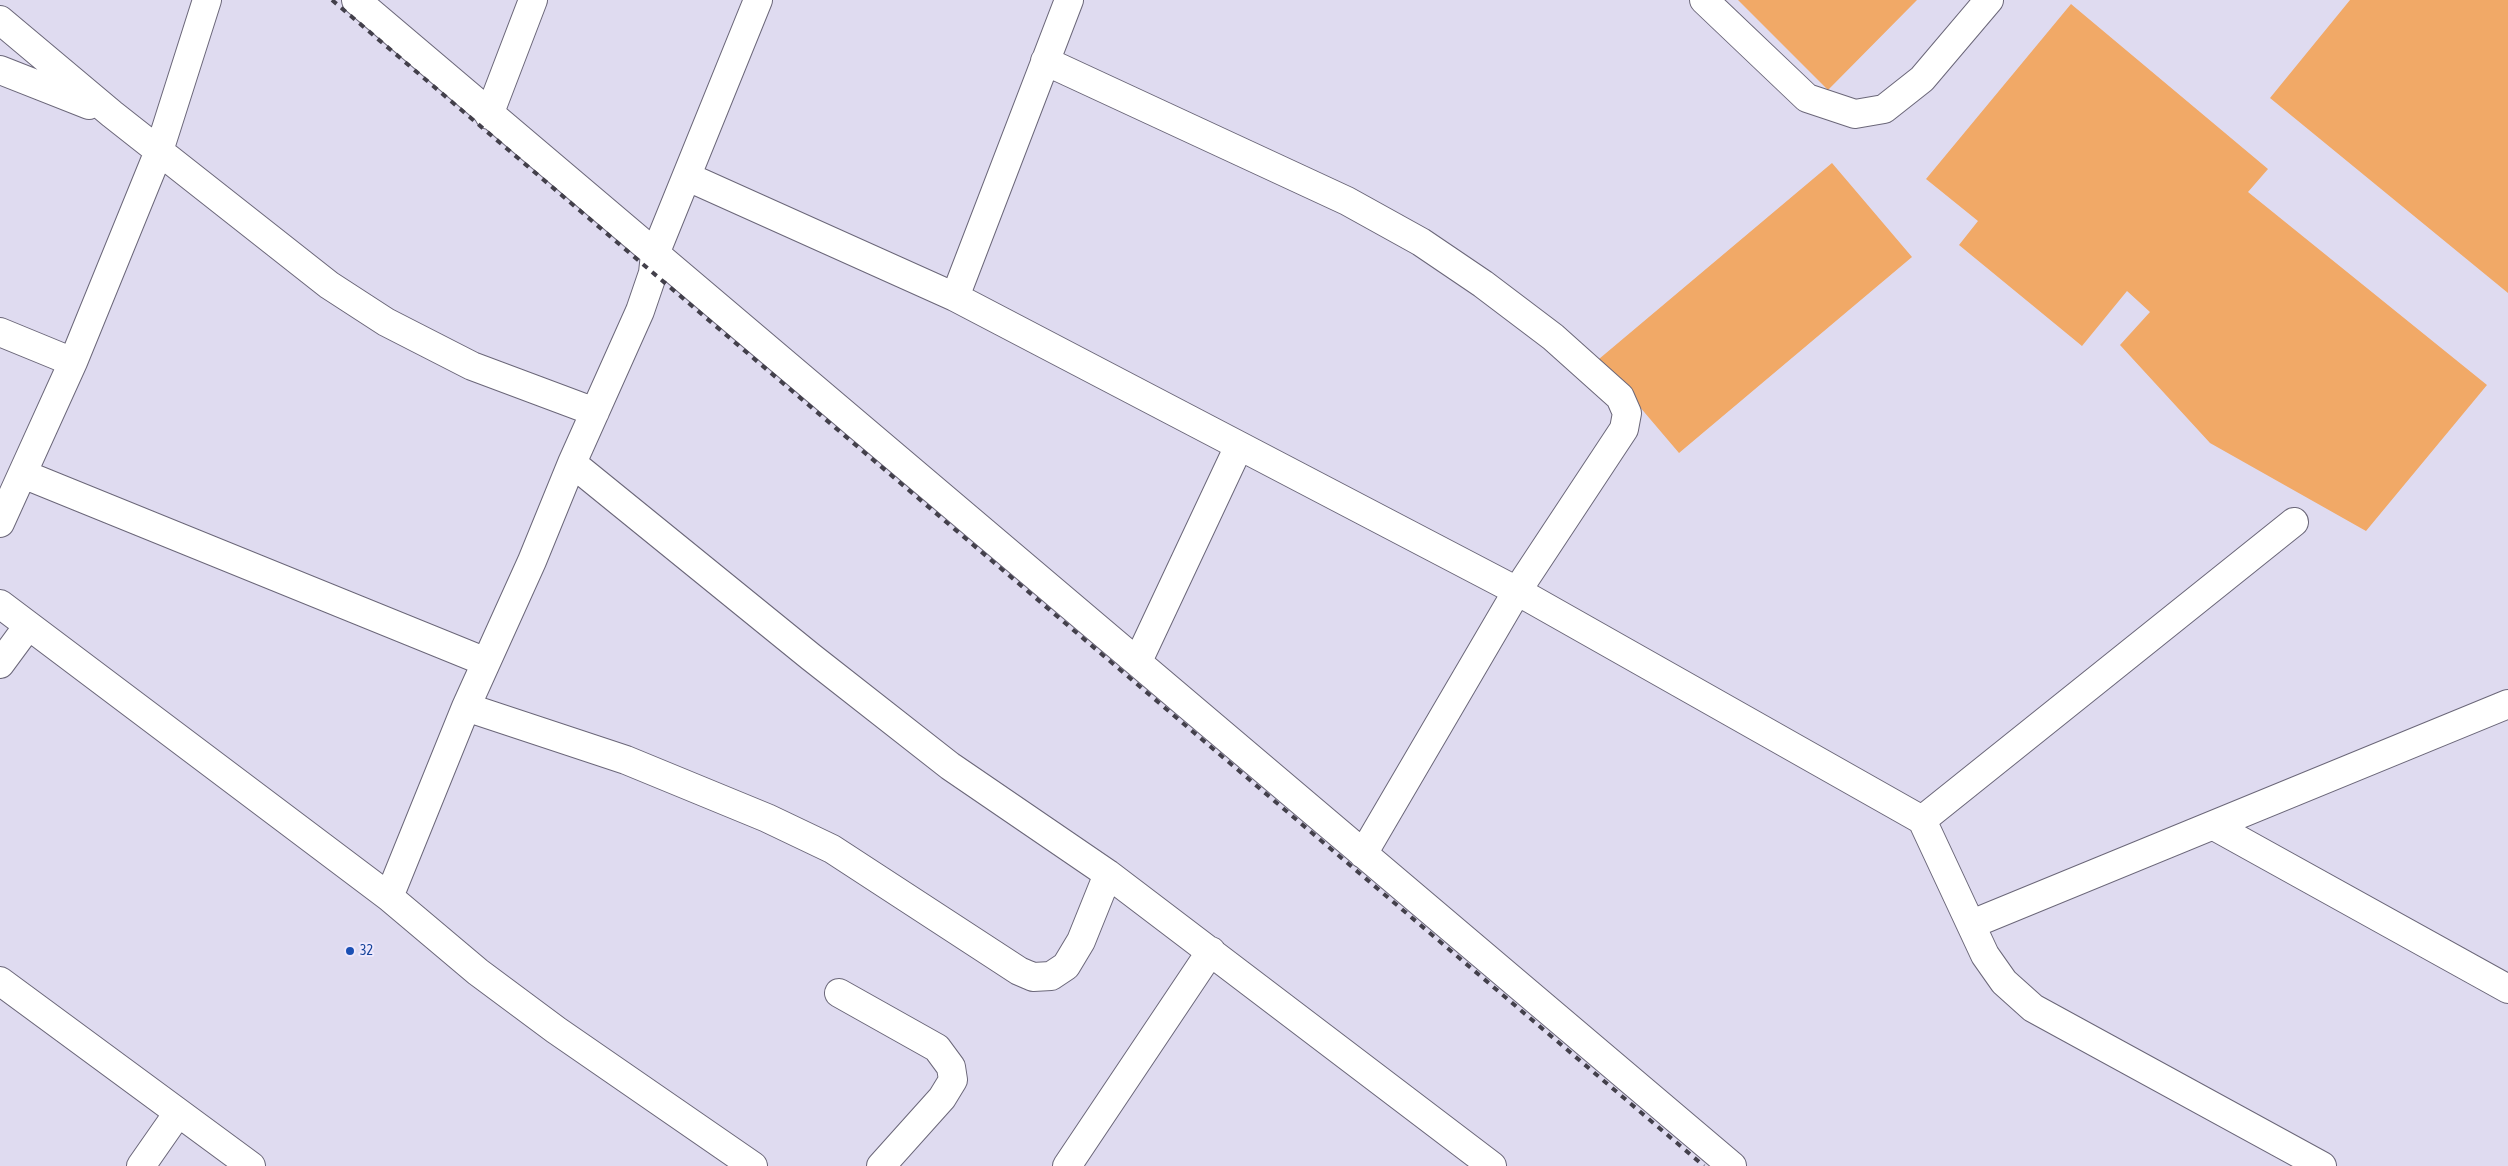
<!DOCTYPE html>
<html>
<head>
<meta charset="utf-8">
<style>
	body { margin:0 }
	canvas { display:block; background:#dfdbf0 }
</style>
</head>
<body>
<canvas width="2508" height="1166"></canvas>
<script>
const c = document.querySelector('canvas').getContext('2d');
c.lineJoin = 'round';
function paint(path, color) { c.fillStyle = color; c.fill(path, 'evenodd'); }
const poly = rows => new Path2D(rows.map(r => 'M' + r).join(''));
function trace(path, color, width, dash) { c.strokeStyle = color; c.lineWidth = width; c.lineCap = dash ? 'butt' : 'round'; c.setLineDash(dash || []); c.stroke(path); }
function write(font, color, halo, rows, align = 'center') {
  c.font = font + ' "Asap Condensed",sans-serif'; c.lineWidth = 4; c.setLineDash([]); c.textBaseline = 'middle'; c.strokeStyle = halo; c.fillStyle = color; for (const [text, x, y, turn = 0] of rows) {
    c.save(); c.translate(x, y); c.rotate((+turn || 0) * Math.PI / 180); c.textAlign = isNaN(turn) ? turn : align; if (halo) c.strokeText(text, 0, 0); c.fillText(text, 0, 0); c.restore();
  }
}
const building = poly([
	[1738,0,1917,0,1828,90],
	[2350,0,2508,0,2508,293,2270,98],
	[2071,4,2268,169,2248,192,2487,385,2366,531,2210,443,2120,345,2150,312,2127,291,2082,346,1959,245,1978,221,1926,179],
	[1832,163,1912,257,1679,453,1599,359]
]);
const minor = poly([
	[356,0,1732,1166],
	[1069,0,955,297,1517,591,1922,820,1985,955,2004,982,2033,1008,2322,1166],
	[1704,0,1807,98,1855,114,1884,109,1922,79,1989,0],
	[0,20,112,114,329,285,386,322,472,366,595,412],
	[1045,61,1347,201,1421,242,1483,284,1553,337,1620,397,1627,413,1624,429,1517,591,1363,854],
	[0,70,89,105],
	[489,115,533,0],
	[688,177,955,297],
	[0,332,73,362],
	[572,463,811,657,950,766,1108,874,1492,1166],
	[23,474,486,662],
	[0,523,73,362,159,151,207,0],
	[0,604,389,897,478,972,556,1030,753,1166],
	[1138,661,1239,446],
	[0,664,28,626],
	[466,707,626,760,767,818,832,849,1019,971,1033,977,1051,976,1066,966,1081,941,1108,874],
	[1922,820,2294,522],
	[2214,826,2508,989],
	[389,897,466,707,532,561,572,463,640,311,653,273,655,254,758,0],
	[1972,924,2508,704],
	[0,981,251,1166],
	[839,993,937,1048,951,1067,953,1080,942,1098,881,1166],
	[141,1166,178,1113],
	[1067,1166,1211,951]
]);
const rail = poly([
	[332,0,1704,1166]
]);
const markers = [
	[350,951,5,"#1a4fb4"]
];
const transitNames = [
	["32",360,951]
];
paint(building, '#f1a967');
trace(minor, '#6b6779', 30);
trace(minor, '#fff', 28);
trace(rail, '#43404b', 4, [6, 6]);
for (const [x, y, r, color] of markers) { const dot = new Path2D(); dot.arc(x, y, r, 0, 2 * Math.PI); c.fillStyle = color; c.fill(dot); trace(dot, '#ede8fd', 2); }
write('14px', '#164399', '#ede8fd', transitNames, 'left');
</script>
</body>
</html>
